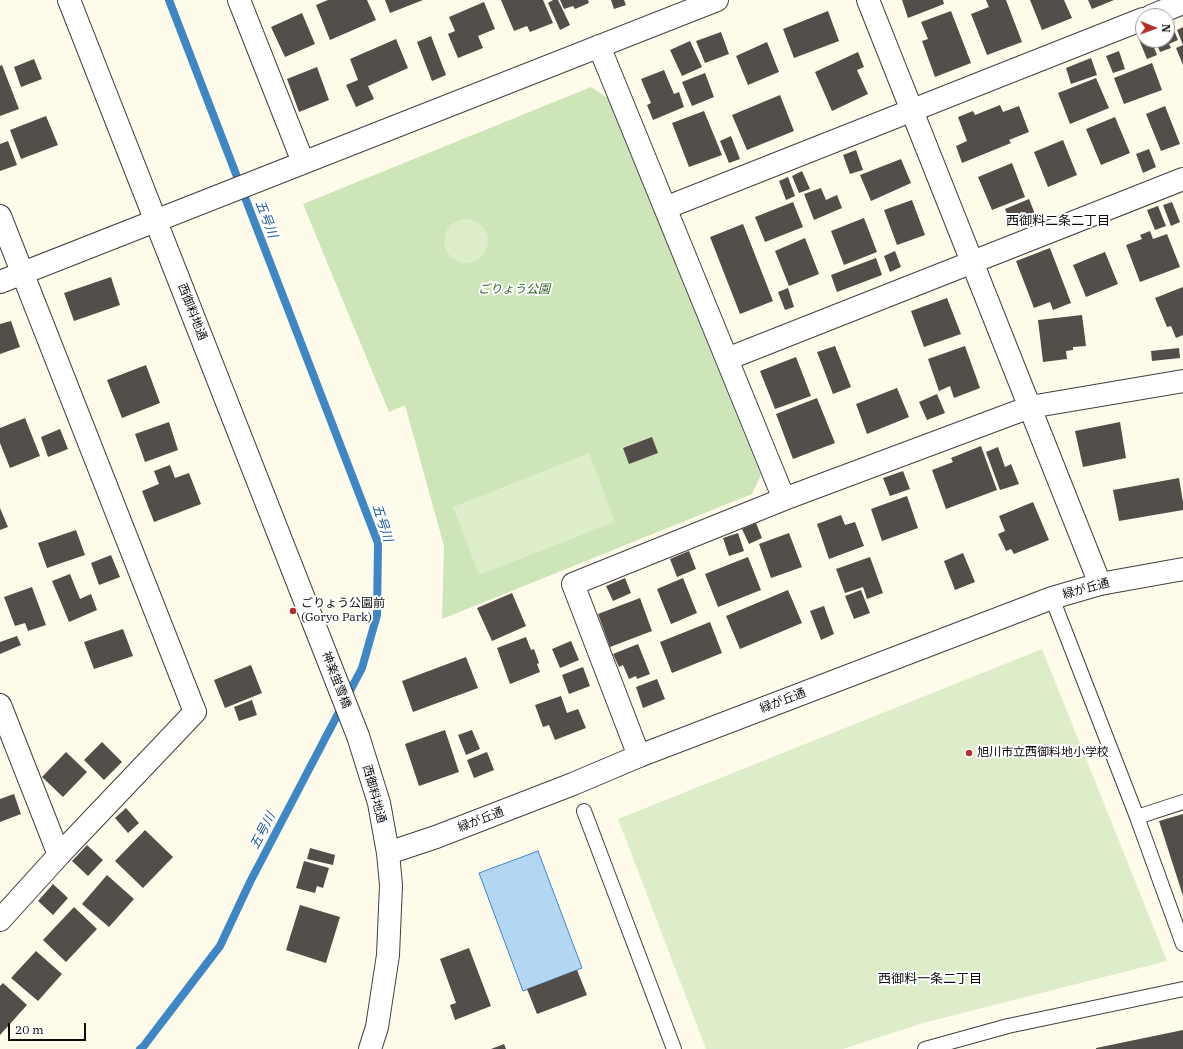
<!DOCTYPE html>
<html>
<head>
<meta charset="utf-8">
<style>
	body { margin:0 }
	#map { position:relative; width:1183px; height:1049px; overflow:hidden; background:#fefbeb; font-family:"IBM Plex Serif",serif }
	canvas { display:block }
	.north { position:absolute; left:1135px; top:8px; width:40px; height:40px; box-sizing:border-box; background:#fff; border:1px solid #9e9e9e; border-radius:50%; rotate:91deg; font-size:11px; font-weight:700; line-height:16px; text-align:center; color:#0c0c0c }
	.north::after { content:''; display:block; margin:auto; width:14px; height:18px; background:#b22f2d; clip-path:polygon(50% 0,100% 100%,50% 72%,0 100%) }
	.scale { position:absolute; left:8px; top:1023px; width:78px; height:18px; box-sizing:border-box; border:2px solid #0c0c0c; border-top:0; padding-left:5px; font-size:12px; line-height:14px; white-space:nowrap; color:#0c0c0c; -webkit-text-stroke:3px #fff; paint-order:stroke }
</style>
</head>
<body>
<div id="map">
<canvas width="1183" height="1049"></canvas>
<div class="north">N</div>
<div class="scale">20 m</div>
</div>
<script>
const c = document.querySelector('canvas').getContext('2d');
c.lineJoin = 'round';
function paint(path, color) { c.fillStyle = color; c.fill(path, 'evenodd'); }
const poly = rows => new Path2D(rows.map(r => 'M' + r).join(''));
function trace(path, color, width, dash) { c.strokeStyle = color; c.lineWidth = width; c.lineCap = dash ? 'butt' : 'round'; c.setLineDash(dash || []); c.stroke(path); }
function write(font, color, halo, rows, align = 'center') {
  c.font = font + ' "IBM Plex Serif","Noto Sans JP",serif'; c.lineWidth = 4; c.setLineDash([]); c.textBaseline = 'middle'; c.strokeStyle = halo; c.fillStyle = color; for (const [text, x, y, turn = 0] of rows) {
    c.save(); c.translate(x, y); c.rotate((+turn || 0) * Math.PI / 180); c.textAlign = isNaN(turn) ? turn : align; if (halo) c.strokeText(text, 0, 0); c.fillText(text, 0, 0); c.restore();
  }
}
const green = poly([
	[591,87,608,98,761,475,752,494,442,619,444,546,405,405,389,412,303,204]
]);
const pitch = poly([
	'444 241a22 22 0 1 1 44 0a22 22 0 1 1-44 0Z',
	[589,453,615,522,479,575,453,507],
	[1042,649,1167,961,923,1023,843,1049,706,1049,618,819]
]);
const water = poly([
	[538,851,582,968,523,991,479,873,538,851]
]);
const stream = poly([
	[140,1049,143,1047,220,946,250,882,362,668,377,615,378,543,169,0]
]);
const building = poly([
	[328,0,367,0,376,20,330,40,316,5],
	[385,0,423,0,390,13],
	[501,0,543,0,553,23,530,32,527,26,514,31],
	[553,0,558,0,570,25,560,30,548,3],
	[560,0,588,0,589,3,575,9,573,6,564,9],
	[611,0,624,0,626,5,614,9],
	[902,0,943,0,944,4,908,18],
	[986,0,1006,0,1022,42,987,55,971,14,989,7],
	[1030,0,1064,0,1072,18,1042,30],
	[1088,0,1114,0,1092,9],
	[484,2,495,29,478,36,483,48,458,58,448,34,455,31,449,17],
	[828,11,839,41,794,58,783,29],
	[951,11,971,63,935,77,922,41,928,39,921,22],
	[302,13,315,44,285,57,271,27],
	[1172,25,1178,40,1169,44,1171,48,1160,52,1155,40,1167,40,1167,27],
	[1183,27,1183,65,1176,48,1183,45,1177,30],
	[721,32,729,54,705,63,696,41],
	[1143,34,1143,40,1151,40,1157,55,1147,59,1138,37],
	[431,36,446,75,432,81,417,42],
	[396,39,408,68,368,86,374,99,356,107,346,85,358,80,350,59],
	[690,41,702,67,682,76,670,50],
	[767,42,779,72,748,85,736,56],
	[1119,51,1125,69,1113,73,1106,56],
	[858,52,864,67,857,70,868,94,832,111,815,72],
	[1091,58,1097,75,1071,84,1066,68],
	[34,59,42,79,21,87,14,67],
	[1152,63,1162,90,1124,104,1114,78],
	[2,65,19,109,0,116,0,66],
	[317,67,329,100,299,112,287,79],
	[664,70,674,94,679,92,684,107,653,120,647,105,651,103,641,79],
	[705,73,714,97,692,106,682,82],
	[1096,78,1109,108,1070,124,1058,93],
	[780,95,794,131,747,150,732,115],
	[1000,105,1003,112,1019,106,1029,132,1009,140,1011,143,962,163,956,146,967,141,958,117,973,111,975,115],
	[1165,106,1180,144,1161,151,1146,114],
	[704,111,722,155,689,167,672,123],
	[46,116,58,145,21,159,10,130],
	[1115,117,1130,153,1101,165,1086,129],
	[731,136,740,159,729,163,720,141],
	[1063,140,1077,175,1048,187,1034,152],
	[8,141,17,165,0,171,0,144],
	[1149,149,1156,167,1143,173,1136,154],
	[856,150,863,170,850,174,843,155],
	[901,159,911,183,871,201,860,175],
	[1012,163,1025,197,992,210,978,177],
	[802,171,810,189,799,193,792,176],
	[788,177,795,196,786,200,779,181],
	[821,188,826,200,837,195,842,208,814,220,804,194],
	[1029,199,1035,214,1011,224,1005,209],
	[912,200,925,235,897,245,884,210],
	[793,202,803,227,765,242,755,217],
	[1172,202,1180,222,1171,226,1163,205],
	[1158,206,1166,226,1155,230,1147,210],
	[864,218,877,252,844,265,831,231],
	[743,224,773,301,740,314,710,237],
	[1150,231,1153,239,1167,234,1180,267,1140,282,1126,245,1142,239,1140,235],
	[805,238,819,274,789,286,775,251],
	[1050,248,1071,303,1053,310,1050,302,1034,308,1016,261],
	[895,251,901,267,890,272,884,256],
	[1105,252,1118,284,1086,297,1073,265],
	[876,258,882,275,837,292,831,275],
	[111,277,120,305,74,321,64,293],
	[1183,287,1183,335,1176,338,1171,326,1167,327,1155,298],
	[788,288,794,307,785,310,778,292],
	[947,298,961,334,924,347,911,311],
	[1082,315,1086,346,1073,347,1073,350,1066,351,1067,359,1043,362,1038,320],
	[11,321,20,347,0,354,0,324],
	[835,346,851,387,833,394,817,352],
	[965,346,980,388,954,398,950,386,939,391,928,359],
	[1179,348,1180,358,1152,361,1151,351],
	[796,357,811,396,775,409,760,371],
	[146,365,160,403,122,418,107,380],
	[897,388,909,417,867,434,856,404],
	[937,394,945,413,927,420,919,402],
	[817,398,835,443,793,459,776,414],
	[25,418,40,456,10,468,0,443,0,428],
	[169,422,178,450,145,462,135,434],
	[1120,422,1126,458,1083,467,1075,431],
	[60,429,68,449,48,457,41,437],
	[652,437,658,453,629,464,623,448],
	[981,446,997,490,946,509,932,470,953,462,951,458],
	[998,447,1005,467,1011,464,1019,484,1000,490,986,452],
	[170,465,175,478,189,473,201,504,154,522,142,491,159,484,154,471],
	[903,471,910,489,890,496,883,478],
	[1179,478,1183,502,1183,510,1119,521,1113,490],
	[907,496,918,528,882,541,871,509],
	[1033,502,1049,540,1014,554,1011,549,1006,551,998,534,1005,531,999,516],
	[0,508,8,527,0,530],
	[841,515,845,525,855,522,864,546,829,559,817,524],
	[756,523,762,538,749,544,742,529],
	[76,530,85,555,47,568,38,543],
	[738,533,744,551,729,556,723,538],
	[789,533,802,567,771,578,759,544],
	[689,551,696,569,677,577,670,559],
	[963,553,975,582,955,590,944,561],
	[111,555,120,577,99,585,91,563],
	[748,557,761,590,718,607,705,574],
	[870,557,883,593,867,599,863,587,845,593,836,569],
	[70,574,80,599,91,594,97,610,69,622,52,581],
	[625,578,631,593,613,601,606,586],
	[683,578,697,613,671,624,657,589],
	[32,587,46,625,28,631,25,623,15,626,4,597],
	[788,590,802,623,740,649,726,616],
	[861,590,870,613,854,619,845,596],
	[512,593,526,626,492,641,477,608],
	[640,598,652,631,610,647,598,614],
	[824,606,834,634,821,640,810,611],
	[710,622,722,653,672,673,660,642],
	[123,629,133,656,94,669,84,642],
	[17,636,21,645,0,654,0,642],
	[526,637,531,650,534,649,539,663,537,664,540,672,510,684,497,648],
	[571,641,579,660,560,668,552,649],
	[638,644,650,674,637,679,636,676,629,679,623,665,619,667,613,654],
	[466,657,478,688,413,712,402,681],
	[251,665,262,693,225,708,214,680],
	[583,667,590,686,569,694,562,675],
	[657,679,665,699,643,708,636,687],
	[561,696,567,713,578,709,586,728,555,740,549,725,543,727,535,705],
	[252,700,257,715,239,721,234,707],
	[445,730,459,772,419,786,405,744],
	[472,730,480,749,466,755,458,735],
	[102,742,122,762,104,780,84,760],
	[66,752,87,772,63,797,42,777],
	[487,752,494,770,474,778,467,760],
	[14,794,21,814,0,822,0,799],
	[126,808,139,823,128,833,115,818],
	[1183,814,1183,896,1159,821],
	[145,830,173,857,143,888,115,861],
	[87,845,103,860,88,876,72,861],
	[310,848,335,855,333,865,307,859],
	[304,861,329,868,323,888,317,886,315,893,296,888],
	[107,875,134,899,109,927,82,904],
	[53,884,68,898,53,915,38,901],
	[300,905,340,917,326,963,286,950],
	[74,907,97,929,66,962,43,940],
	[469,948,491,1006,455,1020,450,1005,456,1003,440,959],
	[36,951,62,974,38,1001,11,978],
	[577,970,587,995,537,1014,527,989],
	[3,983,27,1005,0,1035,0,986],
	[1183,1030,1183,1049,1096,1049,1096,1048],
	[504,1044,506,1049,491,1049]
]);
const service = poly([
	[1052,598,1137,817,1183,802],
	[584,811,674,1049],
	[1137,817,1183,944],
	[925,1049,1008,1026,1183,989]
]);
const minor = poly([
	[239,0,303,162],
	[868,0,1100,584],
	[1151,16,1183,3],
	[599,46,784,499],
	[665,208,1143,19],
	[0,216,195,712,59,855,0,920],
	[0,282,717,0],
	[727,359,1183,179],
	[0,705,59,855],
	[639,756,573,584,784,499,1030,407,1183,381]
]);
const tertiary = poly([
	[69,0,358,736,379,803,388,853,391,885,388,955,377,1027,370,1049],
	[388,853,436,837,573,784,639,756,1052,598,1100,584,1183,569]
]);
const markers = [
	[293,611,4,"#b22f2d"],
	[969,753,4,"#b22f2d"]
];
const parkNames = [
	["ごりょう公園",514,290]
];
const streetNames = [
	["西御料地通",192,312,69],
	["緑が丘通",1086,589,-15],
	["神楽蛍雪橋",336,680,69],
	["緑が丘通",783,701,-21],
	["西御料地通",374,794,75],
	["緑が丘通",481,820,-21]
];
const poiNames = [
	["ごりょう公園前",301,604],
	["(Goryo Park)",301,618],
	["旭川市立西御料地小学校",977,753]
];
const waterNames = [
	["五号川",266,219,69],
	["五号川",382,523,72],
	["五号川",263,831,-62]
];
const neighbourhoodNames = [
	["西御料二条二丁目",1058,221],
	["西御料一条二丁目",930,979]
];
paint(green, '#cde5b8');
paint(pitch, '#deedc9');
paint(water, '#b3d7f2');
trace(water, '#3f87c4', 1);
trace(stream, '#3f87c4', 8);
paint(building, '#534e49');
trace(service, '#3f3f3f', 16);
trace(minor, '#3f3f3f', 24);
trace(tertiary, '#3f3f3f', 24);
trace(service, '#fff', 14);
trace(minor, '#fff', 22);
trace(tertiary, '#fff', 22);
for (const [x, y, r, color] of markers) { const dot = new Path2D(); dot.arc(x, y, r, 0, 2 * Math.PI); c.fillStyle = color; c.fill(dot); trace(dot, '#fff', 1.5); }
write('italic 12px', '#2a5f21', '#fff', parkNames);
write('12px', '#0c0c0c', '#fff', streetNames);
write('12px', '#0c0c0c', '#fff', poiNames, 'left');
write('italic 13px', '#1e5995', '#fff', waterNames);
write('13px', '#0c0c0c', '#fff', neighbourhoodNames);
</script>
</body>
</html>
